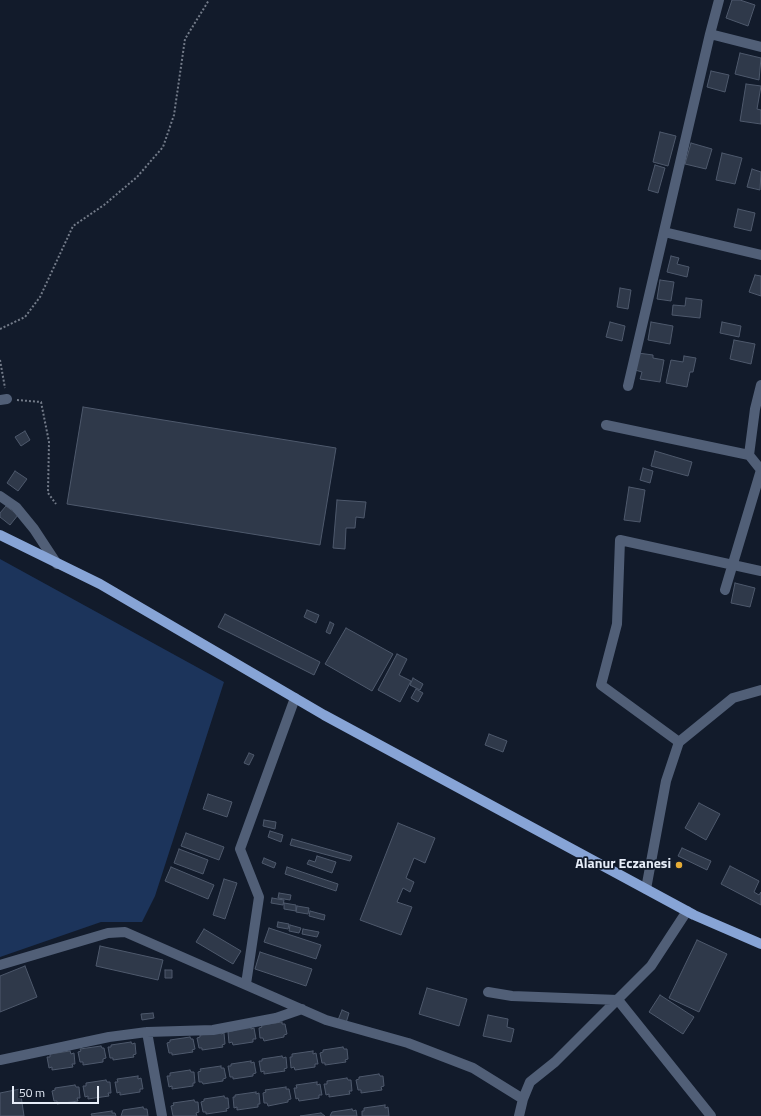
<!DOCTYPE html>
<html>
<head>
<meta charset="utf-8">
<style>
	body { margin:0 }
	#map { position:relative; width:761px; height:1116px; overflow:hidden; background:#121b2b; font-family:"Titillium Web",sans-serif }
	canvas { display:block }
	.scale { position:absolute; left:12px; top:1086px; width:87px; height:18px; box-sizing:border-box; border:2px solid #e6edf8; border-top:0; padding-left:5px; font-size:12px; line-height:14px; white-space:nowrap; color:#e6edf8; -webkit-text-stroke:3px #121b2b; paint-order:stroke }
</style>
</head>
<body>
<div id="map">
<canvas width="761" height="1116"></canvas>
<div class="scale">50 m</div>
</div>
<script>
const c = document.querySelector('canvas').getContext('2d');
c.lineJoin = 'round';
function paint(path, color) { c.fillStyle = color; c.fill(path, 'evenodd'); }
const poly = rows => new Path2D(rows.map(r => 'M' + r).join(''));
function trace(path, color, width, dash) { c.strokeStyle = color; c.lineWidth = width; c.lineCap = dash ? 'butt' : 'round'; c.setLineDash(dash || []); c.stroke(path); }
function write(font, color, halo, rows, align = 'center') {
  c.font = font + ' "Titillium Web",sans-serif'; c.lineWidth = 3.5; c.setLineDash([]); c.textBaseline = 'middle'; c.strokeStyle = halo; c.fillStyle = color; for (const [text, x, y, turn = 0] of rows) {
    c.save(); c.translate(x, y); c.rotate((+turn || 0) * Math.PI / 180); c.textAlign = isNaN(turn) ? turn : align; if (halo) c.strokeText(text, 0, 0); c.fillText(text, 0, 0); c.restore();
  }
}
const green = poly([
	[0,559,224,682,155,896,142,922,101,922,0,957]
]);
const building = poly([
	[732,0,740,0,755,5,748,26,726,18,732,0],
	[740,53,761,58,759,80,735,74,740,53],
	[711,71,729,75,725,92,707,87,711,71],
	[746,84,761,86,757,109,761,110,761,124,740,121,746,84],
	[660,132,676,136,668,166,653,162,660,132],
	[691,143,712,149,706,169,685,164,691,143],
	[722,153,742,158,735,184,716,180,722,153],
	[655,165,665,168,658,193,648,190,655,165],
	[752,169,761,172,760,190,747,187,752,169],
	[738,209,755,213,751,231,734,227,738,209],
	[671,256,679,258,677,264,689,267,687,277,667,272,671,256],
	[755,275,761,276,761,296,749,292,755,275],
	[660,280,674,282,671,301,657,299,660,280],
	[620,288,631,290,628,309,617,307,620,288],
	[686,298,702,300,700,318,672,315,673,305,685,306,686,298],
	[610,322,625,326,622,341,606,337,610,322],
	[651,322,673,326,670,344,648,340,651,322],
	[722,322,741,326,739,337,720,333,722,322],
	[734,340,755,344,751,364,730,359,734,340],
	[638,353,653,355,653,358,664,360,660,382,640,379,642,372,635,370,638,353],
	[684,356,696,358,693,372,690,372,687,387,666,383,671,360,683,362,684,356],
	[83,407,336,448,320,545,67,504,83,407],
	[25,431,30,440,21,446,15,437,25,431],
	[655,451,692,462,688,476,651,466,655,451],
	[643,468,653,471,650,483,640,480,643,468],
	[15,471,27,479,18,491,7,483,15,471],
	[629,487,645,490,640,522,624,520,629,487],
	[337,500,366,502,364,518,356,517,355,528,346,528,345,549,333,548,337,500],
	[6,506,18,515,10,525,0,517,0,513,6,506],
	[735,583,755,588,750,607,731,603,735,583],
	[307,610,319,615,316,623,304,617,307,610],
	[225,614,320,662,314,675,218,627,225,614],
	[330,622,334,624,330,634,326,632,330,622],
	[346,628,393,654,372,691,325,664,346,628],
	[397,654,407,659,399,675,411,681,400,702,378,690,397,654],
	[413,678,423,684,420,690,410,685,413,678],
	[416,689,423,693,418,702,411,698,416,689],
	[489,734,507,741,503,752,485,745,489,734],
	[249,753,254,755,249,765,244,763,249,753],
	[208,794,232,802,227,817,203,809,208,794],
	[699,803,720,814,706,840,685,828,699,803],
	[264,820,276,822,275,829,263,826,264,820],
	[398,823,435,838,425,863,414,858,406,878,414,882,410,892,403,888,397,902,412,907,401,935,360,920,398,823],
	[270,831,283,835,281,842,268,837,270,831],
	[186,833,224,847,219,860,181,846,186,833],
	[292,839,352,856,350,861,290,845,292,839],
	[682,848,711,861,707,870,678,856,682,848],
	[179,849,208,860,203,874,174,863,179,849],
	[317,856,336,862,332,873,307,864,309,860,315,862,317,856],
	[264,858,276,863,274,868,262,863,264,858],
	[730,866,759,881,754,892,759,895,761,892,761,905,721,884,730,866],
	[171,867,214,885,208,899,165,881,171,867],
	[287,867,338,884,336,891,285,874,287,867],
	[224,879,237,883,225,919,213,915,224,879],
	[279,893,291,895,290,900,278,898,279,893],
	[272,898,284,900,283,905,271,903,272,898],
	[284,903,296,905,296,911,284,909,284,903],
	[297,906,309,908,308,914,296,912,297,906],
	[310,911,325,915,324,920,309,916,310,911],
	[278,922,289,924,288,929,277,927,278,922],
	[290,925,301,928,299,933,289,931,290,925],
	[269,928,321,945,316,959,264,942,269,928],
	[204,929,241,951,233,964,196,942,204,929],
	[303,929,319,932,317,937,302,934,303,929],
	[697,940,727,954,699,1012,669,998,697,940],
	[100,946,163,960,158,980,96,966,100,946],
	[260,952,312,969,306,986,255,969,260,952],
	[25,966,37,997,0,1012,0,976,25,966],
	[165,970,172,970,172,978,165,978,165,970],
	[427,988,467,999,459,1026,419,1014,427,988],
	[660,995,694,1017,683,1034,649,1012,660,995],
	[342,1010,349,1013,346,1023,338,1020,342,1010],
	[153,1013,154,1018,142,1020,141,1014,153,1013],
	[488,1015,508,1019,507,1027,514,1029,511,1042,483,1036,488,1015],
	[282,1022,282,1024,285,1024,287,1034,284,1035,284,1037,264,1041,263,1038,260,1038,259,1028,262,1027,261,1025,282,1022],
	[251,1026,251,1029,254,1028,256,1039,253,1039,253,1042,233,1045,232,1042,229,1043,228,1032,251,1026],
	[220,1032,221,1034,224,1033,225,1044,222,1045,223,1047,202,1050,202,1048,199,1048,197,1038,200,1037,200,1035,220,1032],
	[190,1037,191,1039,193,1039,195,1049,192,1050,193,1052,172,1055,172,1053,169,1053,167,1043,170,1042,170,1040,190,1037],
	[131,1042,132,1044,135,1043,136,1054,133,1055,134,1057,113,1060,113,1058,110,1058,108,1047,111,1047,111,1045,131,1042],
	[101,1046,102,1048,104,1048,106,1058,103,1059,103,1062,83,1065,83,1062,80,1062,78,1052,81,1051,80,1049,101,1046],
	[343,1047,344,1049,347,1049,348,1059,345,1060,346,1062,325,1065,325,1063,322,1063,320,1053,323,1052,323,1050,343,1047],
	[70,1051,71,1054,74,1053,75,1064,72,1064,73,1067,52,1070,52,1067,49,1068,47,1057,50,1057,50,1054,70,1051],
	[313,1051,313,1054,316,1053,318,1064,315,1064,315,1067,295,1070,294,1067,291,1068,290,1057,292,1057,292,1054,313,1051],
	[282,1056,283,1058,286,1057,287,1068,284,1069,285,1071,264,1074,264,1071,261,1072,259,1061,262,1061,262,1059,282,1056],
	[251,1061,251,1063,254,1062,256,1073,253,1074,253,1076,233,1079,233,1077,230,1077,228,1066,231,1066,231,1064,251,1061],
	[221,1066,221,1068,224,1068,226,1078,223,1079,223,1081,203,1084,202,1082,199,1082,198,1072,201,1071,200,1069,221,1066],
	[190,1070,191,1072,194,1072,195,1083,193,1083,193,1086,172,1089,172,1086,169,1087,167,1076,170,1076,170,1073,190,1070],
	[379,1074,380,1076,383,1076,384,1086,381,1087,382,1090,361,1093,361,1090,358,1090,356,1080,359,1079,359,1077,379,1074],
	[138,1076,138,1079,141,1078,143,1089,140,1089,140,1092,120,1095,120,1092,117,1093,115,1082,118,1082,117,1079,138,1076],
	[347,1078,348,1080,351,1080,352,1091,349,1091,350,1094,329,1097,329,1094,326,1095,324,1084,327,1084,327,1081,347,1078],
	[106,1080,107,1082,110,1082,111,1093,108,1093,109,1096,88,1099,88,1096,85,1097,83,1086,86,1086,86,1083,106,1080],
	[317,1082,317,1085,320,1084,322,1095,319,1095,319,1098,299,1101,298,1098,296,1099,294,1088,297,1088,296,1085,317,1082],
	[75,1085,76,1087,79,1087,80,1098,77,1098,78,1101,57,1104,57,1101,54,1101,52,1091,55,1090,55,1088,75,1085],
	[286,1087,286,1089,289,1089,291,1099,288,1100,288,1102,268,1106,267,1103,264,1103,263,1093,266,1092,265,1090,286,1087],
	[20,1089,24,1116,0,1116,0,1093,20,1089],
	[256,1092,256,1094,259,1093,260,1104,258,1104,258,1107,237,1110,237,1107,234,1108,233,1097,235,1097,235,1095,256,1092],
	[224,1096,225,1098,228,1098,229,1108,226,1109,227,1111,206,1114,206,1112,203,1112,201,1102,204,1101,204,1099,224,1096],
	[194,1100,195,1102,198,1102,199,1112,196,1113,197,1116,173,1116,171,1106,174,1105,173,1103,194,1100],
	[385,1105,385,1108,388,1107,389,1116,362,1116,362,1111,364,1111,364,1108,385,1105],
	[143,1107,144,1109,147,1109,148,1116,121,1116,123,1110,143,1107],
	[352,1109,353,1111,356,1110,357,1116,330,1116,332,1112,352,1109],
	[112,1111,112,1113,115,1113,116,1116,92,1116,91,1114,112,1111],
	[321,1113,325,1116,300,1116,321,1113]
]);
const path = poly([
	[0,329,25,317,40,297,73,226,104,205,137,177,163,147,174,115,185,39,209,0],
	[0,360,5,388],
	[17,400,41,402,49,442,48,493,56,504]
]);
const minor = poly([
	[719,0,710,34,761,47],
	[664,232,761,255],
	[628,386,710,34],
	[0,400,7,399],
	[606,425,749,455,761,470],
	[749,455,755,409,761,385],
	[0,496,16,507,34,529,57,564],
	[725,590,761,470],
	[679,742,601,685,617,624,620,540,761,571],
	[646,889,666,781,679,742,733,698,761,690],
	[0,965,108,933,125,932,326,1020,408,1043,473,1068,523,1099],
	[246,984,259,897,240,849,295,698],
	[488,992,512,996,618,1000,711,1116],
	[147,1032,162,1116],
	[0,1060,109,1037,147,1032,213,1030,276,1018,302,1009],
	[519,1116,523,1099,530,1082,555,1062,651,966,687,911]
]);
const major = poly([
	[0,535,100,584,324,715,694,915,761,944]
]);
const markers = [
	[679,865,4,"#e6ac36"]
];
const poiNames = [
	["Alanur Eczanesi",671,865]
];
paint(green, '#1c345b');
paint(building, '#2f394a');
trace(building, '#4e596c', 1);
trace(path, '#737b89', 2, [2, 2]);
trace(minor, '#515f77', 10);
trace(major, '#87a4d6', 10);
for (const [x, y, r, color] of markers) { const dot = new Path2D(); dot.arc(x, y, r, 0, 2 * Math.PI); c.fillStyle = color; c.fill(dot); trace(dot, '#121b2b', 1.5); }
write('bold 14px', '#e6edf8', '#121b2b', poiNames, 'right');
</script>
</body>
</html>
